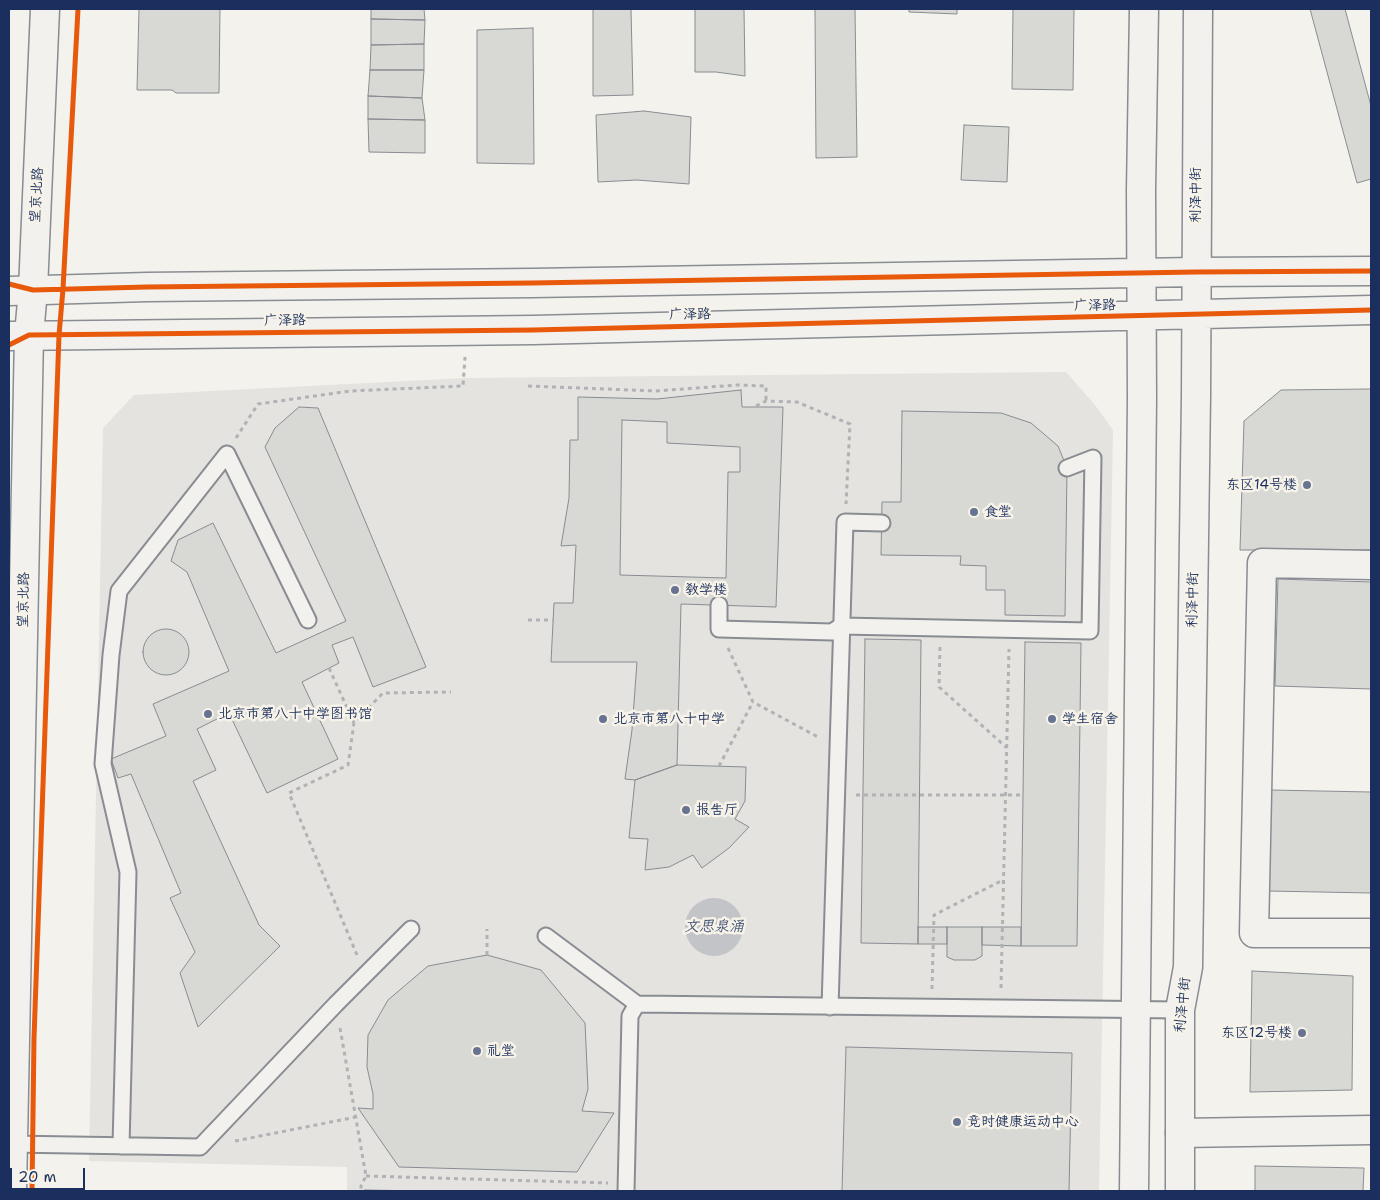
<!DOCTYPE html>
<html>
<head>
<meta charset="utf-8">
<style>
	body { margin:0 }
	#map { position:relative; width:1380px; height:1200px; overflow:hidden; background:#f4f2ec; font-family:"Shantell Sans",sans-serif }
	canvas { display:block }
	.frame { position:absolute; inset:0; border:10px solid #1b2f5e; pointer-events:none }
	.scale { position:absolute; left:10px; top:1168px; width:75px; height:22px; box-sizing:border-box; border:2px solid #1b2f5e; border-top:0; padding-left:6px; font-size:15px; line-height:18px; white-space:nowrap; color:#1b2f5e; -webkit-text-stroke:4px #f7f3e8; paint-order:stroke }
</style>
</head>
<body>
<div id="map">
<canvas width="1380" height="1200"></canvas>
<div class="frame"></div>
<div class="scale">20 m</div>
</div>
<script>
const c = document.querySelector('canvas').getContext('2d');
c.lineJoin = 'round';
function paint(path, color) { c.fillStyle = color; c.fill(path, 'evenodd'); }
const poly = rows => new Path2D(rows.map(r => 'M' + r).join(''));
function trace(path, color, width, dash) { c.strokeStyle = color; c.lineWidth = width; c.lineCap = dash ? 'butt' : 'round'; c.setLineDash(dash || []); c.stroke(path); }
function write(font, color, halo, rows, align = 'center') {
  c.font = font + ' "Shantell Sans","LXGW WenKai TC",sans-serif'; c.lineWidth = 5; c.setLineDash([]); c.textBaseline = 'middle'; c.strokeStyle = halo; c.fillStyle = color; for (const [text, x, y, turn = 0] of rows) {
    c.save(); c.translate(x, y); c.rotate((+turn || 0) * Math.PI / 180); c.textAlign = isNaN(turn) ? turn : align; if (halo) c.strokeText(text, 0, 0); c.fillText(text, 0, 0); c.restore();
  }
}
const built = poly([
	[1066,372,1095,405,1113,430,1099,1191,347,1191,347,1167,89,1161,103,428,134,395,465,378]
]);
const water = poly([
	'685 927a29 29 0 1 1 58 0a29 29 0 1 1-58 0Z'
]);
const building = poly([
	[139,9,220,9,219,93,176,93,172,90,137,90,139,9],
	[371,9,424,9,425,20,371,19,371,9],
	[593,9,631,9,633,95,593,96,593,9],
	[695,9,744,9,745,76,716,72,695,72,695,9],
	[815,9,855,9,857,157,816,158,815,9],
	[909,9,957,9,957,14,909,12,909,9],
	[1013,9,1074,9,1073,90,1012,89,1013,9],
	[1310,9,1345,9,1371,106,1371,179,1357,183,1310,9],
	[371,19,425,20,424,44,371,45,371,19],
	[533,28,534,164,477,163,477,30,533,28],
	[424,44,424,70,370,70,371,45,424,44],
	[370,70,424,70,422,98,368,96,370,70],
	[368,96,422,98,425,120,368,119,368,96],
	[644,111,691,117,689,184,637,180,598,182,596,115,644,111],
	[368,119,425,120,425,153,369,152,368,119],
	[964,125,1009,127,1007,182,961,180,964,125],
	[1371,389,1371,550,1240,550,1244,421,1281,390,1371,389],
	[741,390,742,407,783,407,776,607,681,604,677,765,635,780,625,779,632,730,637,662,551,662,554,603,573,603,576,545,561,546,569,498,570,440,578,440,578,397,657,399,741,390],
	[622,420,667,422,667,443,740,447,740,472,728,472,726,578,620,575,622,420],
	[299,407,318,408,426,667,373,687,353,637,332,645,339,663,302,682,338,759,267,793,229,713,197,729,216,770,193,781,259,925,280,946,198,1027,180,973,195,952,170,898,181,893,131,774,118,778,111,759,166,736,153,704,229,671,187,572,171,561,178,540,213,523,276,653,346,621,265,447,275,428,299,407],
	[902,411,1001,413,1031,423,1058,446,1067,468,1065,616,1005,615,1005,590,986,590,986,566,960,565,961,556,881,555,882,502,901,502,902,411],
	[1278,579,1371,582,1371,689,1275,686,1278,579],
	'143 652a23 23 0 1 1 46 0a23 23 0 1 1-46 0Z',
	[865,639,921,640,918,944,861,943,865,639],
	[1025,642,1081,643,1077,946,1021,946,1025,642],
	[677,765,746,767,745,801,735,819,749,827,729,848,702,868,693,855,669,867,645,870,648,839,629,838,635,780,677,765],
	[1270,790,1371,792,1371,893,1268,891,1270,790],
	[918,927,947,927,947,944,918,944,918,927],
	[947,927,982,927,982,956,975,960,954,960,947,957,947,927],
	[982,927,1021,927,1021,946,982,945,982,927],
	[487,955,541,970,585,1023,588,1089,582,1111,614,1113,577,1172,399,1167,358,1108,373,1109,373,1094,367,1067,368,1035,388,1000,428,966,487,955],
	[1252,971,1353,976,1352,1090,1250,1092,1252,971],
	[846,1047,1072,1053,1069,1191,842,1191,846,1047],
	[1255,1166,1364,1168,1363,1191,1255,1191,1255,1166],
	[365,1190,424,1191,365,1191,365,1190]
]);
const path = poly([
	[528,386,656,391,737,385,766,386,766,401],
	[756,406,766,401,797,402,850,424,846,504],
	[236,438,258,404,350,391,463,386,465,357],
	[528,620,553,620],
	[940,647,939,687,1007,748],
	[728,648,753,702,818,737],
	[329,668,354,723],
	[719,766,753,702],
	[856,795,1023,795],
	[357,955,289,793,348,765,354,723,383,693,451,692],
	[487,955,487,929],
	[1001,988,1009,649],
	[932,989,934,915,1003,880],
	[340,1028,366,1176,361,1186,361,1191],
	[235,1141,356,1117],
	[366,1176,608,1183]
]);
const lane = poly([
	[719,605,719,629,832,632,841,626,1090,631,1093,458,1067,468],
	[546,936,637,1004,1180,1010],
	[830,1007,845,522,882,523],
	[9,1144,200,1147,336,1004,411,929],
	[121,1146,128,872,103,764,111,655,119,591,227,454,308,620],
	[626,1191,630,1016,637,1004]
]);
const street = poly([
	[1371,565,1262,563,1254,933,1371,933],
	[1180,1133,1371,1130]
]);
const secondary = poly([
	[9,291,147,287,532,283,1196,272,1371,271],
	[9,336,533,330,1371,310],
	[1134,1191,1142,398,1141,190,1144,9],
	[1180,1191,1180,1010,1188,967,1196,396,1198,9]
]);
const primary = poly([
	[12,1191,29,335,33,290,45,9]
]);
const cycleway = poly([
	[9,284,33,290,147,287,532,283,1196,272,1371,271],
	[9,345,29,335,533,330,1371,310],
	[32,1191,34,1038,59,335,63,289,78,9]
]);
const markers = [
	[1307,485,5,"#677390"],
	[974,512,5,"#677390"],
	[675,590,5,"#677390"],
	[208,714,5,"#677390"],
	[603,719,5,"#677390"],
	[1052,719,5,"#677390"],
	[686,810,5,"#677390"],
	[1302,1033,5,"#677390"],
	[477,1051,5,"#677390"],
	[957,1122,5,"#677390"]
];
const streetNames = [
	["望京北路",37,195,-87],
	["利泽中街",1196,195,-90],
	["广泽路",1095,306,-1],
	["广泽路",690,315,-1],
	["广泽路",285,321,-1],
	["望京北路",24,600,-89],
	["利泽中街",1193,600,-89],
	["利泽中街",1183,1005,-84]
];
const poiNames = [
	["东区14号楼",1297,485,"right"],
	["食堂",984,512],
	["教学楼",685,590],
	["北京市第八十中学图书馆",218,714],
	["北京市第八十中学",613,719],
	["学生宿舍",1062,719],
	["报告厅",696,810],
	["东区12号楼",1292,1033,"right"],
	["礼堂",487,1051],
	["竞时健康运动中心",967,1122]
];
const waterNames = [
	["文思泉涌",714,927]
];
paint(built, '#e4e3df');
paint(water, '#c2c4c8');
paint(building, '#d8d8d5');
trace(building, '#898c92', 1);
trace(lane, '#898c92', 19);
trace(street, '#898c92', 31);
trace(secondary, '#898c92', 31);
trace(primary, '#898c92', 31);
trace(path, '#b1b2b5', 3, [4, 4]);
trace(lane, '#f2f1ed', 15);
trace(street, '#f2f1ed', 28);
trace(secondary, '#f2f1ed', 28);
trace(primary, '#f2f1ed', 28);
trace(cycleway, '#e8590c', 5);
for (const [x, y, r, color] of markers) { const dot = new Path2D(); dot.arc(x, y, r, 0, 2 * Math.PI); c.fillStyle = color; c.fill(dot); trace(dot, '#f7f3e8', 2); }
write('14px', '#1b2f5e', '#f7f3e8', streetNames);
write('14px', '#1b2f5e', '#f7f3e8', poiNames, 'left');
write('italic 15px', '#465679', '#f7f3e8', waterNames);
</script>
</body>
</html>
